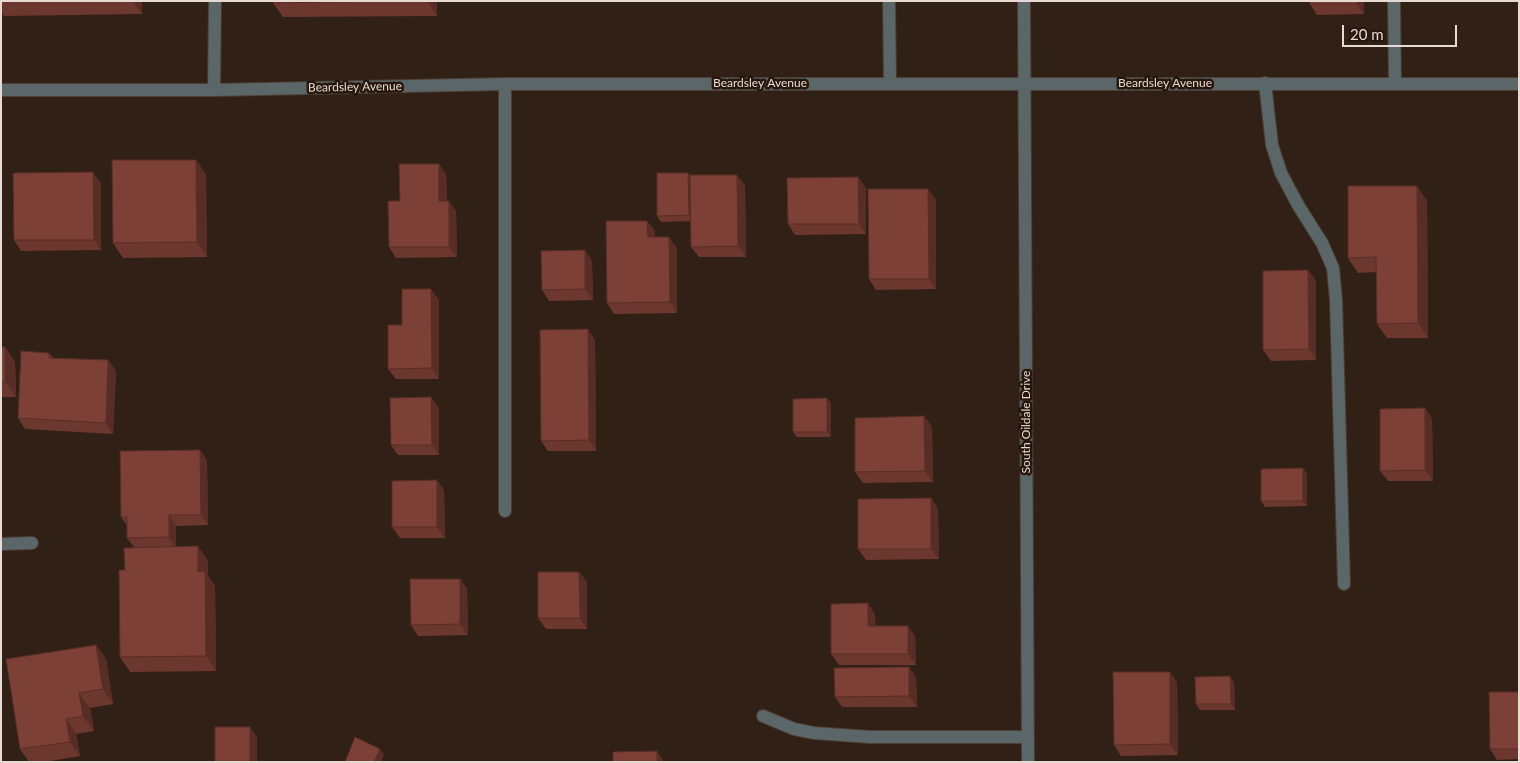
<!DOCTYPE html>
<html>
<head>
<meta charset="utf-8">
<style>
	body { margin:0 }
	#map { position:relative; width:1520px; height:763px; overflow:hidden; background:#312015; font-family:Lato,sans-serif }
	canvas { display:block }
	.frame { position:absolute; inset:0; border:2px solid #e6dad3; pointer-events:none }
	.scale { position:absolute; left:1342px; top:25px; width:115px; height:22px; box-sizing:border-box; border:2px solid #e6dad3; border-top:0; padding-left:6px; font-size:15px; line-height:18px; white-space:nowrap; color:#e6dad3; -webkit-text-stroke:4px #27160c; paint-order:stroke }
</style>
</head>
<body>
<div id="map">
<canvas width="1520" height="763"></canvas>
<div class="frame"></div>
<div class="scale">20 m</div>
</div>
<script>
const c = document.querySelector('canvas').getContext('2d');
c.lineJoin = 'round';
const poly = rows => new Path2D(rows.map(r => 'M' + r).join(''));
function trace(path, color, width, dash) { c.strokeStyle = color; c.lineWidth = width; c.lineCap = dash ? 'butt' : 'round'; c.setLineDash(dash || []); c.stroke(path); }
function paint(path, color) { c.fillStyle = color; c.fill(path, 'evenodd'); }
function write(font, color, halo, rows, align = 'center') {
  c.font = font + ' Lato,sans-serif'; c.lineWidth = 5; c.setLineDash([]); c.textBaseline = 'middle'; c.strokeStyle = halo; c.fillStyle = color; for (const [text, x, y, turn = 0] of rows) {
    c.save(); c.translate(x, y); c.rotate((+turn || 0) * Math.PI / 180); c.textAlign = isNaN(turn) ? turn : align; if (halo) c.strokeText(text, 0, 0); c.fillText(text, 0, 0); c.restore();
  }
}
const minor = poly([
	[889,1,890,83],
	[1024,1,1028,762],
	[1394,1,1395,83],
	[1265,83,1272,145,1281,173,1298,205,1322,243,1333,268,1336,300,1344,584],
	[505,84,505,511],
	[1,90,214,90,505,84,1519,84],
	[214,90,215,1],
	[1,544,32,543],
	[763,716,794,729,814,733,870,737,1028,737]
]);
const wall = poly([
	[1,1,142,1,142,14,4,16,1,12],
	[273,1,437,1,437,16,283,17,273,3],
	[1364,1,1364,14,1317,15,1310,4],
	[688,173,690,176,745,185,746,257,699,257,691,247,691,221,661,222,657,216],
	[206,174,207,257,123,258,113,243],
	[446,174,447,201,456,211,457,257,396,258,389,247,400,201],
	[858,177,866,188,866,234,795,235,788,224],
	[101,183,101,250,21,251,14,240],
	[1417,186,1427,201,1428,338,1387,338,1377,324,1376,272,1358,273,1348,258],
	[936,199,936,289,876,290,869,279],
	[647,221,655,231,655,237,677,248,677,313,614,314,607,303],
	[592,261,593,300,549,301,542,290],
	[1308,270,1316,281,1316,360,1271,361,1263,350],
	[439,300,439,379,396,379,388,369,402,325],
	[595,340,596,451,548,451,541,441],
	[1,347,5,347,15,362,16,397,1,397],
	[49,353,53,358,108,360,116,371,113,434,25,429,18,418],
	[431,397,439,408,439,455,398,455,391,445],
	[827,398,831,404,831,437,797,437,793,432],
	[1425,408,1432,419,1433,481,1388,481,1380,471],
	[924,416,932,427,933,482,863,483,855,472],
	[200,450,207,461,208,525,176,526,176,547,198,546,208,561,208,576,215,586,216,671,130,672,120,657,125,570,134,547,127,538,127,525,121,517],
	[1307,474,1307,506,1265,507,1261,501],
	[437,480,444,491,445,538,400,538,392,527],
	[931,498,938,509,939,559,866,560,858,549],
	[579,572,587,582,587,629,546,629,538,618],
	[460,579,467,589,468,635,418,636,411,625],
	[875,614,875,626,915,636,916,665,839,665,831,654],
	[96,645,106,659,113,704,90,708,94,731,76,734,80,756,45,762,29,762,20,749],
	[909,667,916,678,917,707,842,707,835,697],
	[1230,676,1234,682,1235,710,1200,710,1196,704],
	[1177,682,1178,755,1121,756,1114,745],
	[1519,692,1519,759,1497,760,1490,749]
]);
const shadedWall = poly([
	[133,1,142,1,142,14],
	[427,1,437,1,437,16],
	[1357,1,1364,1,1364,14,1357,4],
	[196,160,206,174,207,257,197,242],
	[439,164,446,174,447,211,439,201],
	[93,172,101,183,101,250,94,240],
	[688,173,692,179,693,221,689,215],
	[737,175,745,185,746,257,738,246],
	[1,176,2,176,2,257,1,256],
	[858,177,866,188,866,234,859,224],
	[1417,186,1427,201,1428,338,1418,323],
	[928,189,936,199,936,289,929,279],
	[449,201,456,211,457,257,449,247],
	[647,221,655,231,655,248,648,237],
	[669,237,677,248,677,313,670,302],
	[585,250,592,261,593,300,585,289],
	[1308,270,1316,281,1316,360,1309,349],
	[431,289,439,300,439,379,432,368],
	[588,329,595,340,596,451,589,440],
	[5,347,15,362,16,397,5,382],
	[108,360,116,371,113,434,106,423],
	[431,397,439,408,439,455,432,445],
	[827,398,831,404,831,437,827,432],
	[1425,408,1432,419,1433,481,1425,470],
	[924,416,932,427,933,482,925,471],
	[200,450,207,461,208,525,201,515],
	[1303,468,1307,474,1307,506,1303,501],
	[437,480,444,491,445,538,437,527],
	[931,498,938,509,939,559,931,549],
	[169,515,176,526,176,548,169,537],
	[198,546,208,561,208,576,215,586,216,671,206,656,198,572],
	[579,572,587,582,587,629,580,618],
	[460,579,467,589,468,635,460,624],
	[868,603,875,614,876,636,868,626],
	[908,626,915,636,916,665,908,654],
	[96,645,106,659,113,704,103,689],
	[909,667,916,678,917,707,909,696],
	[1170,672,1177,682,1178,755,1170,744],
	[1230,676,1234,682,1235,710,1231,704],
	[79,693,90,708,94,731,83,716],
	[66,719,76,734,80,756,70,742],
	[250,727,257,737,257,762,250,762],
	[380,749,384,755,381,762,374,762],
	[657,751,664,762,657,762]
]);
const building = poly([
	[273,1,387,1,273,3,273,1],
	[1310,1,1357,1,1357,4,1310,4,1310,1],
	[112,160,196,160,197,242,113,243,112,160],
	[399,164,439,164,439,201,449,201,449,247,389,247,388,201,400,201,399,164],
	[93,172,94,240,14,240,13,173,93,172],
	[657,173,688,173,689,215,657,216,657,173],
	[690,175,737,175,738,246,691,247,690,175],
	[858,177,859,224,788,224,787,178,858,177],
	[1348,186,1417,186,1418,323,1377,324,1376,257,1348,258,1348,186],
	[868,189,928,189,929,279,869,279,868,189],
	[606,221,647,221,648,237,669,237,670,302,607,303,606,221],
	[585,250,585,289,542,290,541,251,585,250],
	[1308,270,1309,349,1263,350,1263,271,1308,270],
	[402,289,431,289,432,368,388,369,388,325,402,325,402,289],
	[588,329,589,440,541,441,540,330,588,329],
	[1,347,5,347,5,382,1,382,1,347],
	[21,351,49,353,49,358,108,360,106,423,18,418,21,351],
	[431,397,432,445,391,445,390,398,431,397],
	[827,398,827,432,793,432,793,399,827,398],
	[1425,408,1425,470,1380,471,1380,409,1425,408],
	[924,416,925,471,855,472,855,418,924,416],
	[200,450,201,515,169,515,169,537,127,538,127,517,121,517,120,451,200,450],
	[1303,468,1303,501,1261,501,1261,469,1303,468],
	[437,480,437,527,392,527,392,481,437,480],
	[931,498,931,549,858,549,858,499,931,498],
	[198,546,198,572,205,571,206,656,120,657,119,570,125,570,124,548,198,546],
	[538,572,579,572,580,618,538,618,538,572],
	[410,579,460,579,460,624,411,625,410,579],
	[868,603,868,626,908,626,908,654,831,654,831,604,868,603],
	[96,645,103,689,79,693,83,716,66,719,70,742,20,749,6,659,96,645],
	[909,667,909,696,835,697,834,668,909,667],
	[1113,672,1170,672,1170,744,1114,745,1113,672],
	[1230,676,1231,704,1196,704,1195,677,1230,676],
	[1489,692,1519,692,1519,749,1490,749,1489,692],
	[215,727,250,727,250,762,215,762,215,727],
	[355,737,380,749,374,762,345,762,355,737],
	[657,751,657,762,613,762,613,752,657,751]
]);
const streetNames = [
	["Beardsley Avenue",760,83],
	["Beardsley Avenue",1165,83],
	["Beardsley Avenue",355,87,-1],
	["South Oildale Drive",1026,422,-90]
];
trace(minor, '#4e3e33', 14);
trace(minor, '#5a6667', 12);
paint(wall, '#6c372f');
paint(shadedWall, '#582d26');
paint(building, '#7d4037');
trace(building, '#582d26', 1);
write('12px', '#e6dad3', '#27160c', streetNames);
</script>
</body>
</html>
